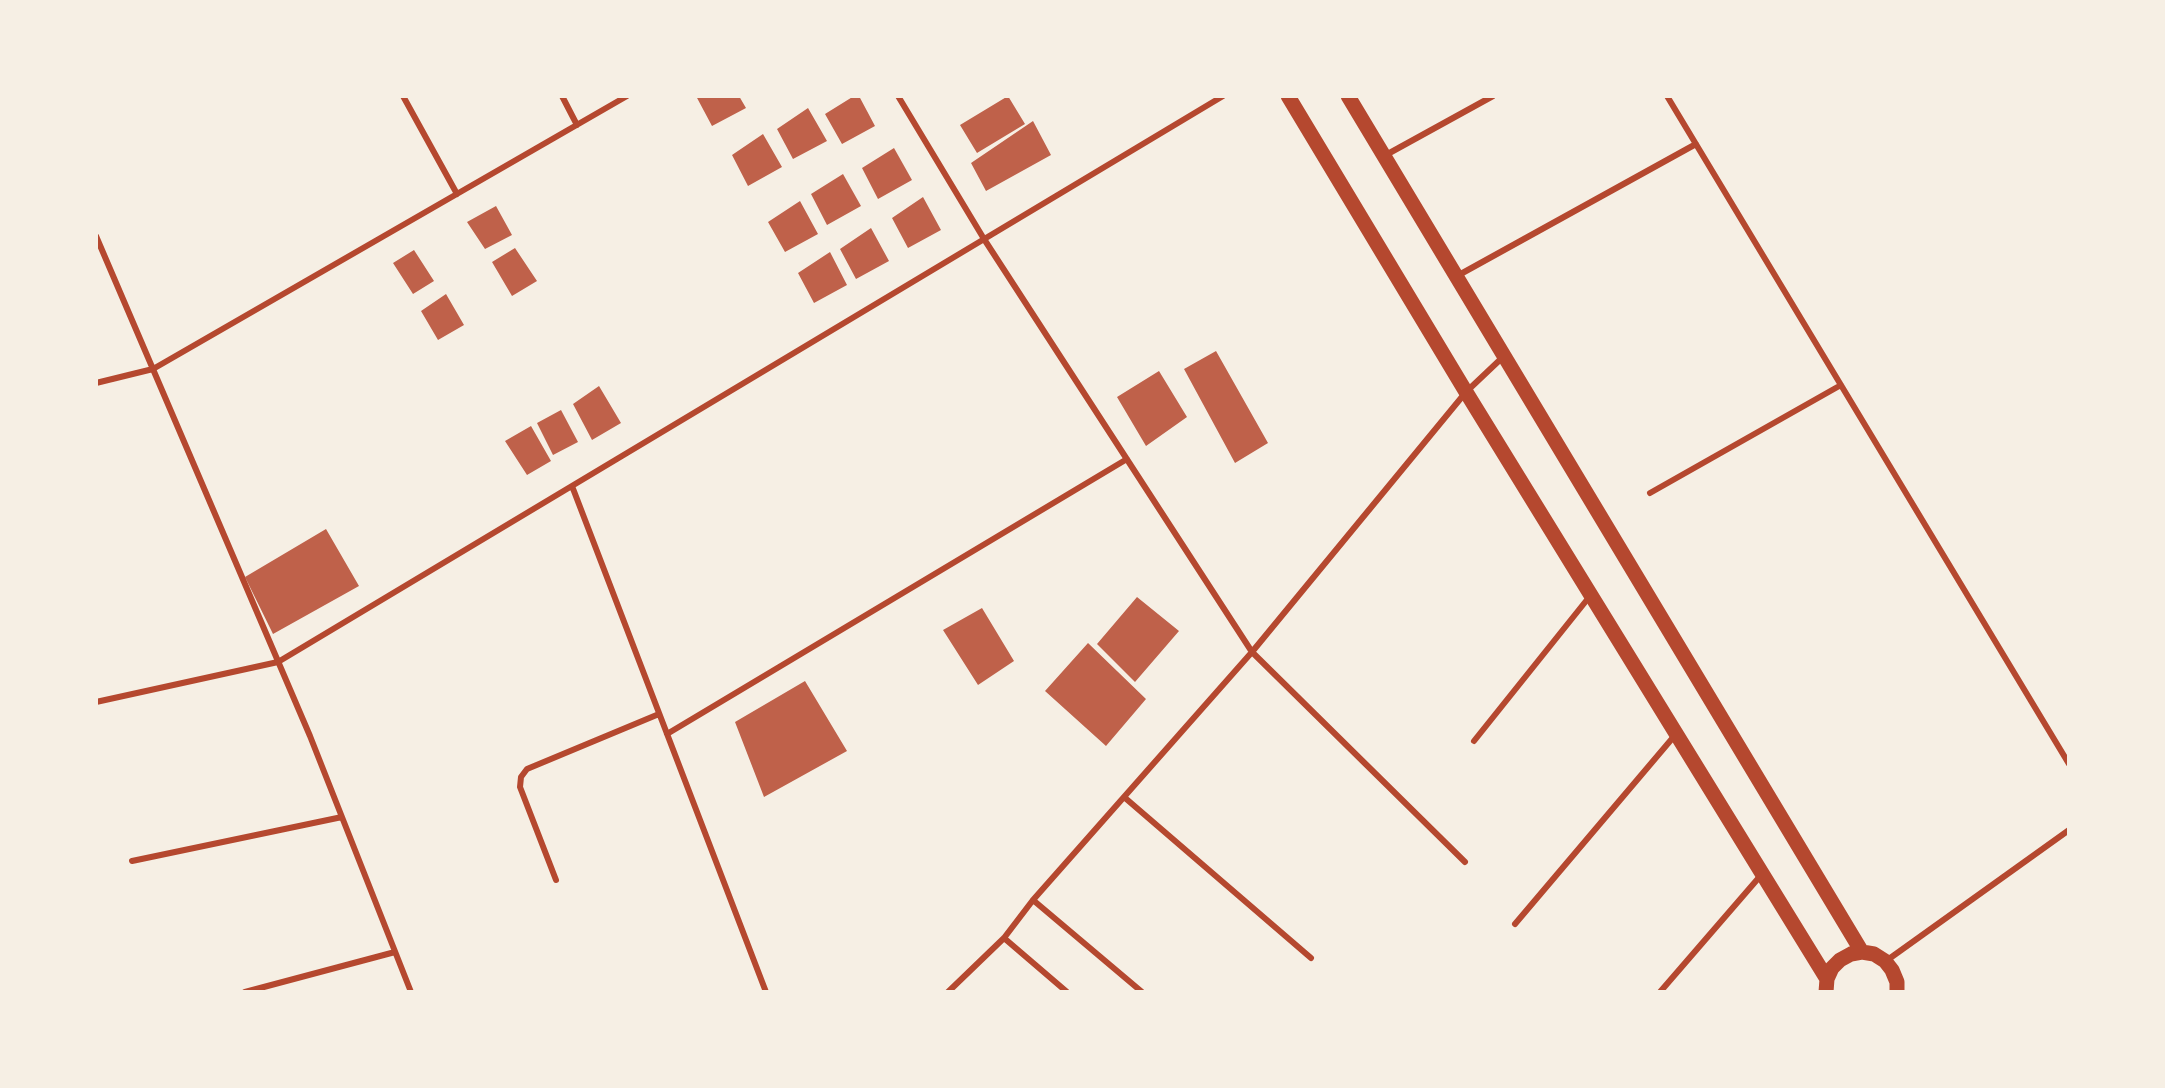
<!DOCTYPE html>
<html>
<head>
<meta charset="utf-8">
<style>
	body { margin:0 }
	#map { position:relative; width:2165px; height:1088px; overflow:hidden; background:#f6efe4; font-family:"Archivo Narrow",sans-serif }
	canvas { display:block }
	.frame { position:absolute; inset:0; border:98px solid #f6efe4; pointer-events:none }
</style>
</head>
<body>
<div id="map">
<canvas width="2165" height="1088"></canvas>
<div class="frame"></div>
</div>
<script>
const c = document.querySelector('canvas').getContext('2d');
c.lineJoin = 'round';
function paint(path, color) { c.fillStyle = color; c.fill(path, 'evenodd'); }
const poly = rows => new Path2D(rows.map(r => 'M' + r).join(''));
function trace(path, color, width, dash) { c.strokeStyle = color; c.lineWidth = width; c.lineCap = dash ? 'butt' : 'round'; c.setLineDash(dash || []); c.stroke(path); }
const building = poly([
	[696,96,739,96,746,108,712,126],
	[854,96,859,96,875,126,842,144,825,114],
	[1008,96,1025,124,977,153,960,125],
	[808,108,827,141,793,159,777,129],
	[1033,121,1051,155,986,191,971,163],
	[763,134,782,167,748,186,732,155],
	[894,148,912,180,878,199,862,168],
	[843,174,861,206,827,225,811,194],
	[923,197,941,230,908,248,892,218],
	[800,201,818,234,785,252,768,222],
	[496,206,512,235,485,249,467,222],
	[871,228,889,261,856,279,840,249],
	[515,248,537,281,512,296,492,262],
	[414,250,434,281,413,294,393,263],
	[830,252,847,285,814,303,798,273],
	[446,294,464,325,438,340,421,311],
	[1216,351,1268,443,1235,463,1184,369],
	[1159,371,1187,417,1146,446,1117,397],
	[599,386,621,423,592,440,573,404],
	[561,410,578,442,553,455,537,423],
	[531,426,551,461,527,475,505,441],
	[326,529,359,586,273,634,245,577],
	[1137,597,1179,631,1135,682,1097,644],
	[982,608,1014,661,978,685,943,630],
	[1088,643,1146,699,1106,746,1045,691],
	[805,681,847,751,764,797,735,722]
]);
const minor = poly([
	[403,96,457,194],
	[562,96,577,125],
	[898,96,984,239,1252,652,1465,862],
	[1667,96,2069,764],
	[1384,156,1493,96],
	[96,236,310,736,411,992],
	[1457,276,1696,144],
	[96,383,153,369,627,96],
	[572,486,766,992],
	[1650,493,1841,385],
	[96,702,278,662,1223,96],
	[667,734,1127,459],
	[1474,741,1590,596],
	[1124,797,1311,958],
	[132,861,342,817],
	[556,880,520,787,521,777,527,769,659,714],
	[1033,900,1142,992],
	[1515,924,1676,734],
	[1004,938,1067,992],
	[1886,961,2069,830],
	[245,992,395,952],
	[948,992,1004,938,1033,900,1252,652,1466,392,1504,356],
	[1660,992,1762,874]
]);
const primary = poly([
	[1288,96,1466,392,1827,979],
	[1348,96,1862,952],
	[1826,992,1827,979,1832,968,1840,960,1851,954,1862,952,1874,954,1885,961,1892,970,1897,982,1897,992]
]);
paint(building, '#bf614a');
trace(minor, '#b5482f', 6);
trace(primary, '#b5482f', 15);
</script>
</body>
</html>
